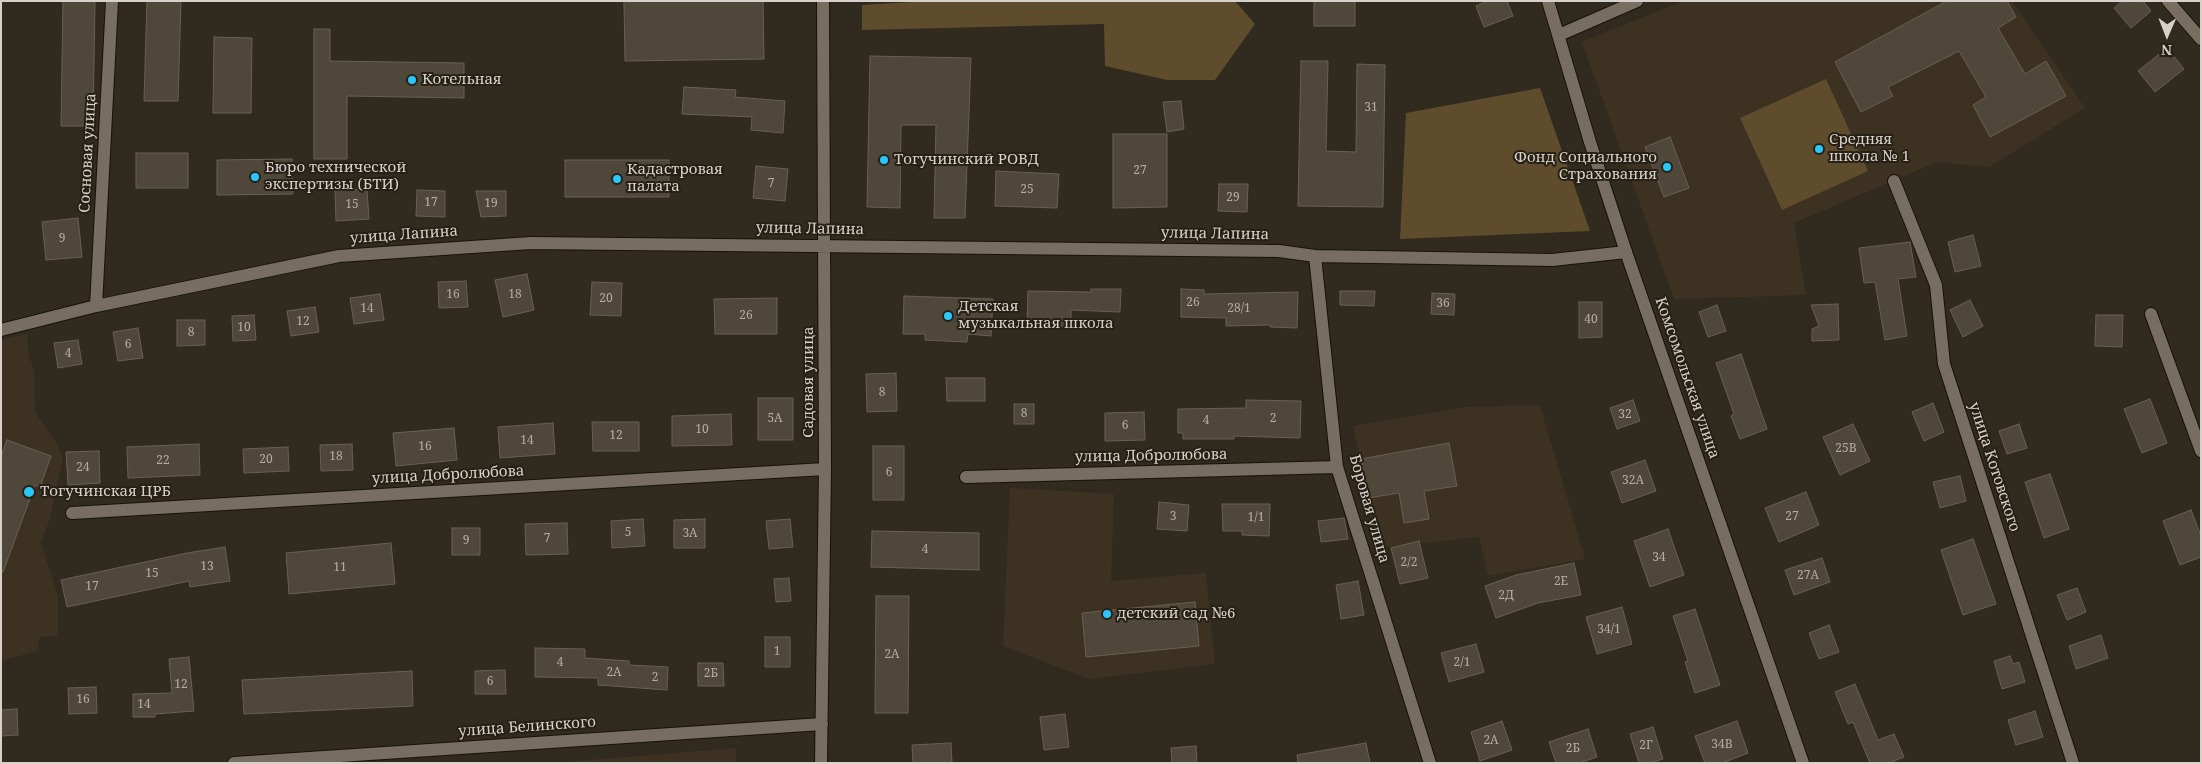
<!DOCTYPE html>
<html>
<head>
<meta charset="utf-8">
<style>
	body { margin:0 }
	#map { position:relative; width:2202px; height:764px; overflow:hidden; background:#312a1e; font-family:"Noto Serif",serif }
	canvas { display:block }
	.frame { position:absolute; inset:0; border:2px solid #d6d1ca; pointer-events:none }
	.north { position:absolute; left:2142px; top:10px; width:50px; height:50px; -webkit-text-stroke:4px #272015; paint-order:stroke; rotate:181deg; font-size:14px; font-weight:700; line-height:20px; text-align:center; color:#d6d1ca }
	.north::after { content:''; display:block; margin:auto; width:18px; height:22px; background:#d6d1ca; clip-path:polygon(50% 0,100% 100%,50% 72%,0 100%) }
</style>
</head>
<body>
<div id="map">
<canvas width="2202" height="764"></canvas>
<div class="frame"></div>
<div class="north">N</div>
</div>
<script>
const c = document.querySelector('canvas').getContext('2d');
c.lineJoin = 'round';
function paint(path, color) { c.fillStyle = color; c.fill(path, 'evenodd'); }
const poly = rows => new Path2D(rows.map(r => 'M' + r).join(''));
function trace(path, color, width, dash) { c.strokeStyle = color; c.lineWidth = width; c.lineCap = dash ? 'butt' : 'round'; c.setLineDash(dash || []); c.stroke(path); }
function write(font, color, halo, rows, align = 'center') {
  c.font = font + ' "Noto Serif",serif'; c.lineWidth = 4; c.setLineDash([]); c.textBaseline = 'middle'; c.strokeStyle = halo; c.fillStyle = color; for (const [text, x, y, turn = 0] of rows) {
    c.save(); c.translate(x, y); c.rotate((+turn || 0) * Math.PI / 180); c.textAlign = isNaN(turn) ? turn : align; if (halo) c.strokeText(text, 0, 0); c.fillText(text, 0, 0); c.restore();
  }
}
const built = poly([
	[1683,1,2012,1,2085,108,1989,167,1937,162,1794,223,1806,295,1674,299,1582,42],
	[27,334,29,355,34,372,35,412,58,445,63,460,49,521,41,542,58,597,58,636,40,637,37,651,1,661,1,340],
	[1540,405,1585,559,1488,576,1479,537,1381,548,1353,426,1466,407],
	[1010,488,1114,494,1111,581,1206,573,1215,664,1089,679,1003,646],
	[736,748,736,763,553,763]
]);
const green = poly([
	[929,1,1235,1,1255,24,1215,80,1167,80,1105,66,1104,24,862,30,862,5],
	[1826,79,1868,171,1782,210,1740,118],
	[1540,88,1590,231,1400,239,1406,113]
]);
const building = poly([
	[63,1,95,1,93,126,61,126,63,1],
	[147,1,181,1,178,101,144,101,147,1],
	[624,1,763,1,764,59,625,61,624,1],
	[1314,1,1355,1,1355,26,1314,26,1314,1],
	[1488,1,1507,1,1513,16,1484,27,1476,6,1488,1],
	[1947,1,2007,1,2016,17,1998,28,2025,74,2046,61,2066,96,1990,137,1973,105,1986,97,1959,51,1888,87,1893,96,1861,112,1835,62,1947,1],
	[2122,1,2143,1,2151,11,2131,28,2114,8,2122,1],
	[314,29,330,29,330,61,464,63,464,98,347,96,347,159,314,159,314,29],
	[214,37,252,38,251,113,213,113,214,37],
	[2167,48,2184,69,2155,92,2138,71,2167,48],
	[870,56,971,58,965,218,934,218,936,125,901,125,900,208,867,207,870,56],
	[1301,61,1328,61,1326,151,1356,152,1357,64,1385,65,1383,207,1298,206,1301,61],
	[684,87,736,90,735,97,785,101,783,133,751,130,752,117,682,114,684,87],
	[1181,101,1184,129,1167,132,1163,102,1181,101],
	[1113,134,1167,134,1167,207,1113,208,1113,134],
	[1670,137,1689,188,1664,197,1645,147,1670,137],
	[136,153,188,153,188,188,136,188,136,153],
	[292,159,293,194,217,195,217,160,292,159],
	[565,160,669,160,669,197,565,197,565,160],
	[756,166,788,169,785,201,753,198,756,166],
	[996,171,1059,174,1057,208,995,206,996,171],
	[1219,184,1248,184,1247,212,1218,211,1219,184],
	[367,189,369,219,336,221,335,190,367,189],
	[417,190,445,191,445,217,416,216,417,190],
	[476,191,506,191,506,216,481,217,476,191],
	[78,218,82,257,46,260,42,222,78,218],
	[1973,235,1981,266,1955,272,1948,242,1973,235],
	[1910,242,1916,277,1898,279,1907,336,1885,340,1875,282,1864,283,1859,248,1910,242],
	[527,274,534,310,503,317,495,280,527,274],
	[466,281,468,307,439,308,438,282,466,281],
	[592,282,622,283,621,316,590,315,592,282],
	[1091,289,1121,289,1120,312,1071,310,1071,327,1027,325,1028,291,1091,292,1091,289],
	[1181,289,1204,290,1204,294,1298,292,1297,328,1270,327,1270,325,1226,326,1226,318,1181,317,1181,289],
	[1340,291,1375,291,1374,306,1340,305,1340,291],
	[1432,293,1455,294,1454,315,1431,314,1432,293],
	[380,294,384,320,354,324,350,298,380,294],
	[904,296,993,299,991,336,968,334,967,342,925,340,925,334,903,334,904,296],
	[777,298,777,334,715,334,714,299,777,298],
	[1970,300,1983,326,1963,337,1950,310,1970,300],
	[1579,302,1602,302,1602,337,1579,338,1579,302],
	[1838,304,1839,340,1812,341,1812,329,1819,326,1811,305,1838,304],
	[1717,305,1726,331,1708,337,1699,312,1717,305],
	[315,307,319,332,291,336,287,311,315,307],
	[254,315,256,340,233,341,232,316,254,315],
	[2096,315,2123,315,2122,347,2095,346,2096,315],
	[177,320,205,320,205,345,177,346,177,320],
	[138,328,143,358,118,361,113,332,138,328],
	[78,340,82,364,58,368,54,343,78,340],
	[1741,354,1767,429,1740,439,1731,416,1734,414,1716,363,1741,354],
	[896,373,897,411,867,412,866,374,896,373],
	[946,378,985,378,985,401,947,401,946,378],
	[758,398,793,398,793,440,758,440,758,398],
	[2150,399,2167,443,2142,453,2124,409,2150,399],
	[1246,400,1301,401,1300,438,1234,436,1234,439,1183,439,1183,433,1178,433,1178,409,1246,408,1246,400],
	[1633,400,1640,421,1617,429,1610,408,1633,400],
	[1933,403,1944,432,1924,441,1912,412,1933,403],
	[1014,404,1034,404,1034,424,1014,424,1014,404],
	[1144,412,1145,440,1105,441,1105,413,1144,412],
	[731,414,732,445,672,446,672,416,731,414],
	[592,422,639,422,639,451,593,451,592,422],
	[553,423,555,454,500,458,498,427,553,423],
	[1853,424,1870,461,1840,475,1823,437,1853,424],
	[2019,424,2027,448,2007,454,1999,431,2019,424],
	[454,428,457,460,396,466,393,433,454,428],
	[7,440,51,456,40,487,35,485,3,572,1,571,1,457,7,440],
	[1449,443,1457,486,1424,491,1429,519,1404,523,1399,493,1368,498,1361,459,1449,443],
	[199,444,200,475,128,478,127,447,199,444],
	[352,444,353,470,321,471,320,445,352,444],
	[873,446,904,446,904,500,873,500,873,446],
	[288,447,289,471,244,473,243,449,288,447],
	[99,451,100,483,68,485,66,452,99,451],
	[1645,460,1656,491,1622,503,1611,472,1645,460],
	[2050,474,2069,529,2044,538,2025,482,2050,474],
	[1960,476,1966,501,1940,508,1933,482,1960,476],
	[1806,492,1819,525,1779,542,1765,508,1806,492],
	[1159,502,1189,505,1187,531,1157,529,1159,502],
	[1222,504,1270,504,1269,536,1242,535,1242,531,1223,531,1222,504],
	[2191,510,2201,536,2201,557,2180,565,2163,521,2191,510],
	[1344,518,1348,539,1321,542,1318,521,1344,518],
	[643,519,645,546,612,548,611,521,643,519],
	[705,519,705,548,674,548,674,520,705,519],
	[790,519,793,547,769,549,766,521,790,519],
	[567,523,568,554,526,555,525,524,567,523],
	[452,528,480,528,480,555,452,555,452,528],
	[1668,529,1684,575,1650,587,1634,541,1668,529],
	[872,531,979,533,979,570,871,567,872,531],
	[1973,539,1996,604,1963,615,1941,550,1973,539],
	[1419,541,1428,578,1400,584,1391,548,1419,541],
	[391,543,395,584,289,594,286,553,391,543],
	[225,547,230,581,190,587,189,581,67,607,61,580,187,553,225,547],
	[1822,558,1830,582,1794,595,1785,570,1822,558],
	[1574,563,1581,595,1538,603,1496,618,1485,586,1516,575,1574,563],
	[789,578,791,601,776,602,774,579,789,578],
	[1358,581,1364,615,1341,619,1336,585,1358,581],
	[2077,588,2086,612,2067,620,2057,595,2077,588],
	[876,596,909,596,908,713,875,713,876,596],
	[1195,602,1199,646,1086,657,1082,613,1195,602],
	[1622,607,1632,644,1597,654,1586,617,1622,607],
	[1695,609,1720,685,1695,693,1685,662,1688,661,1673,616,1695,609],
	[1829,625,1839,652,1819,659,1809,633,1829,625],
	[2101,635,2108,658,2076,669,2069,646,2101,635],
	[765,637,790,637,790,667,765,667,765,637],
	[1476,644,1484,672,1449,682,1441,653,1476,644],
	[535,648,585,649,585,658,629,661,629,665,668,667,667,690,598,685,598,678,535,677,535,648],
	[2010,656,2013,664,2019,662,2025,682,2002,689,1994,661,2010,656],
	[189,657,194,711,155,714,155,717,133,717,133,694,172,693,169,659,189,657],
	[698,663,723,663,724,686,698,686,698,663],
	[505,670,506,694,475,694,475,671,505,670],
	[412,671,413,706,244,714,242,680,412,671],
	[1855,684,1878,740,1894,734,1904,757,1889,763,1870,763,1853,722,1848,724,1835,692,1855,684],
	[96,687,97,713,69,714,68,688,96,687],
	[17,709,18,735,1,736,1,710,17,709],
	[2035,711,2043,737,2016,745,2008,720,2035,711],
	[1065,714,1069,747,1044,750,1040,717,1065,714],
	[1502,721,1512,750,1480,761,1471,732,1502,721],
	[1737,721,1748,753,1722,763,1705,763,1695,736,1737,721],
	[1653,727,1663,759,1650,763,1639,763,1630,734,1653,727],
	[1588,729,1597,757,1579,763,1556,763,1549,742,1588,729],
	[951,743,952,763,913,763,912,745,951,743],
	[1366,743,1370,763,1298,763,1297,755,1366,743],
	[1196,746,1197,763,1172,763,1171,748,1196,746]
]);
const minor = poly([
	[2168,1,2201,39],
	[1559,35,1637,1],
	[1894,181,1936,285,1944,364,2073,763],
	[1315,256,1337,467,1430,763],
	[96,306,112,1],
	[2151,314,2201,451],
	[1,330,96,306,339,256,531,243,1279,251,1315,256,1552,260,1626,252],
	[966,477,1337,467],
	[72,513,825,469],
	[234,763,822,724],
	[821,763,825,469,823,1]
]);
const secondary = poly([
	[1548,1,1590,142,1626,252,1803,763]
]);
const markers = [
	[412,80,5,"#28c8ff"],
	[1819,149,5,"#28c8ff"],
	[884,160,5,"#28c8ff"],
	[1667,167,5,"#28c8ff"],
	[255,177,5,"#28c8ff"],
	[617,179,5,"#28c8ff"],
	[948,316,5,"#28c8ff"],
	[29,492,6,"#28c8ff"],
	[1107,614,5,"#28c8ff"]
];
const numberNames = [
	["31",1371,108],
	["27",1140,171],
	["7",771,184],
	["25",1027,190],
	["29",1233,198],
	["17",431,203],
	["19",491,204],
	["15",352,205],
	["9",62,239],
	["16",453,295],
	["18",515,295],
	["20",606,299],
	["26",1193,303],
	["36",1443,304],
	["14",367,309],
	["28/1",1239,309],
	["26",746,316],
	["40",1591,320],
	["12",303,322],
	["10",244,328],
	["8",191,333],
	["6",128,345],
	["4",68,354],
	["8",882,393],
	["8",1024,414],
	["32",1625,415],
	["5А",775,419],
	["2",1273,419],
	["4",1206,421],
	["6",1125,426],
	["10",702,430],
	["12",616,436],
	["14",527,441],
	["16",425,447],
	["25В",1846,449],
	["18",336,457],
	["20",266,460],
	["22",163,461],
	["24",83,468],
	["6",889,473],
	["32А",1633,481],
	["3",1173,517],
	["27",1792,517],
	["1/1",1256,518],
	["5",628,533],
	["3А",690,534],
	["7",547,539],
	["9",466,541],
	["4",925,550],
	["34",1659,558],
	["2/2",1409,563],
	["13",207,567],
	["11",340,568],
	["15",152,574],
	["27А",1808,576],
	["2Е",1561,582],
	["17",92,587],
	["2Д",1506,596],
	["34/1",1609,630],
	["1",777,652],
	["2А",892,655],
	["4",560,663],
	["2/1",1462,663],
	["2А",614,673],
	["2Б",711,674],
	["2",655,678],
	["6",490,682],
	["12",181,685],
	["16",83,700],
	["14",144,705],
	["2А",1491,741],
	["34В",1722,745],
	["2Г",1646,746],
	["2Б",1573,749]
];
const poiNames = [
	["Котельная",422,80],
	["Средняя",1829,140],
	["школа № 1",1829,157],
	["Фонд Социального",1657,158,"right"],
	["Страхования",1657,175,"right"],
	["Тогучинский РОВД",894,160],
	["Бюро технической",265,168],
	["экспертизы (БТИ)",265,185],
	["Кадастровая",627,170],
	["палата",627,187],
	["Детская",958,307],
	["музыкальная школа",958,324],
	["Тогучинская ЦРБ",40,492],
	["детский сад №6",1117,614]
];
const streetNames = [
	["Сосновая улица",88,153,-87],
	["улица Лапина",810,229,1],
	["улица Лапина",1215,234,1],
	["улица Лапина",404,235,-4],
	["Комсомольская улица",1687,378,71],
	["Садовая улица",809,382,-90],
	["улица Добролюбова",1151,456,-1],
	["улица Котовского",1994,467,72],
	["улица Добролюбова",448,475,-3],
	["Боровая улица",1369,509,74],
	["улица Белинского",527,727,-4]
];
paint(built, '#3d3221');
paint(green, '#5f4c2d');
paint(building, '#4f473a');
trace(building, '#696053', 1);
trace(minor, '#191208', 14);
trace(secondary, '#191208', 14);
trace(minor, '#776e61', 12);
trace(secondary, '#776e61', 12);
for (const [x, y, r, color] of markers) { const dot = new Path2D(); dot.arc(x, y, r, 0, 2 * Math.PI); c.fillStyle = color; c.fill(dot); trace(dot, '#272015', 2); }
write('12px', '#b4aea6', null, numberNames);
write('15px', '#d6d1ca', '#272015', poiNames, 'left');
write('15px', '#d6d1ca', '#272015', streetNames);
</script>
</body>
</html>
